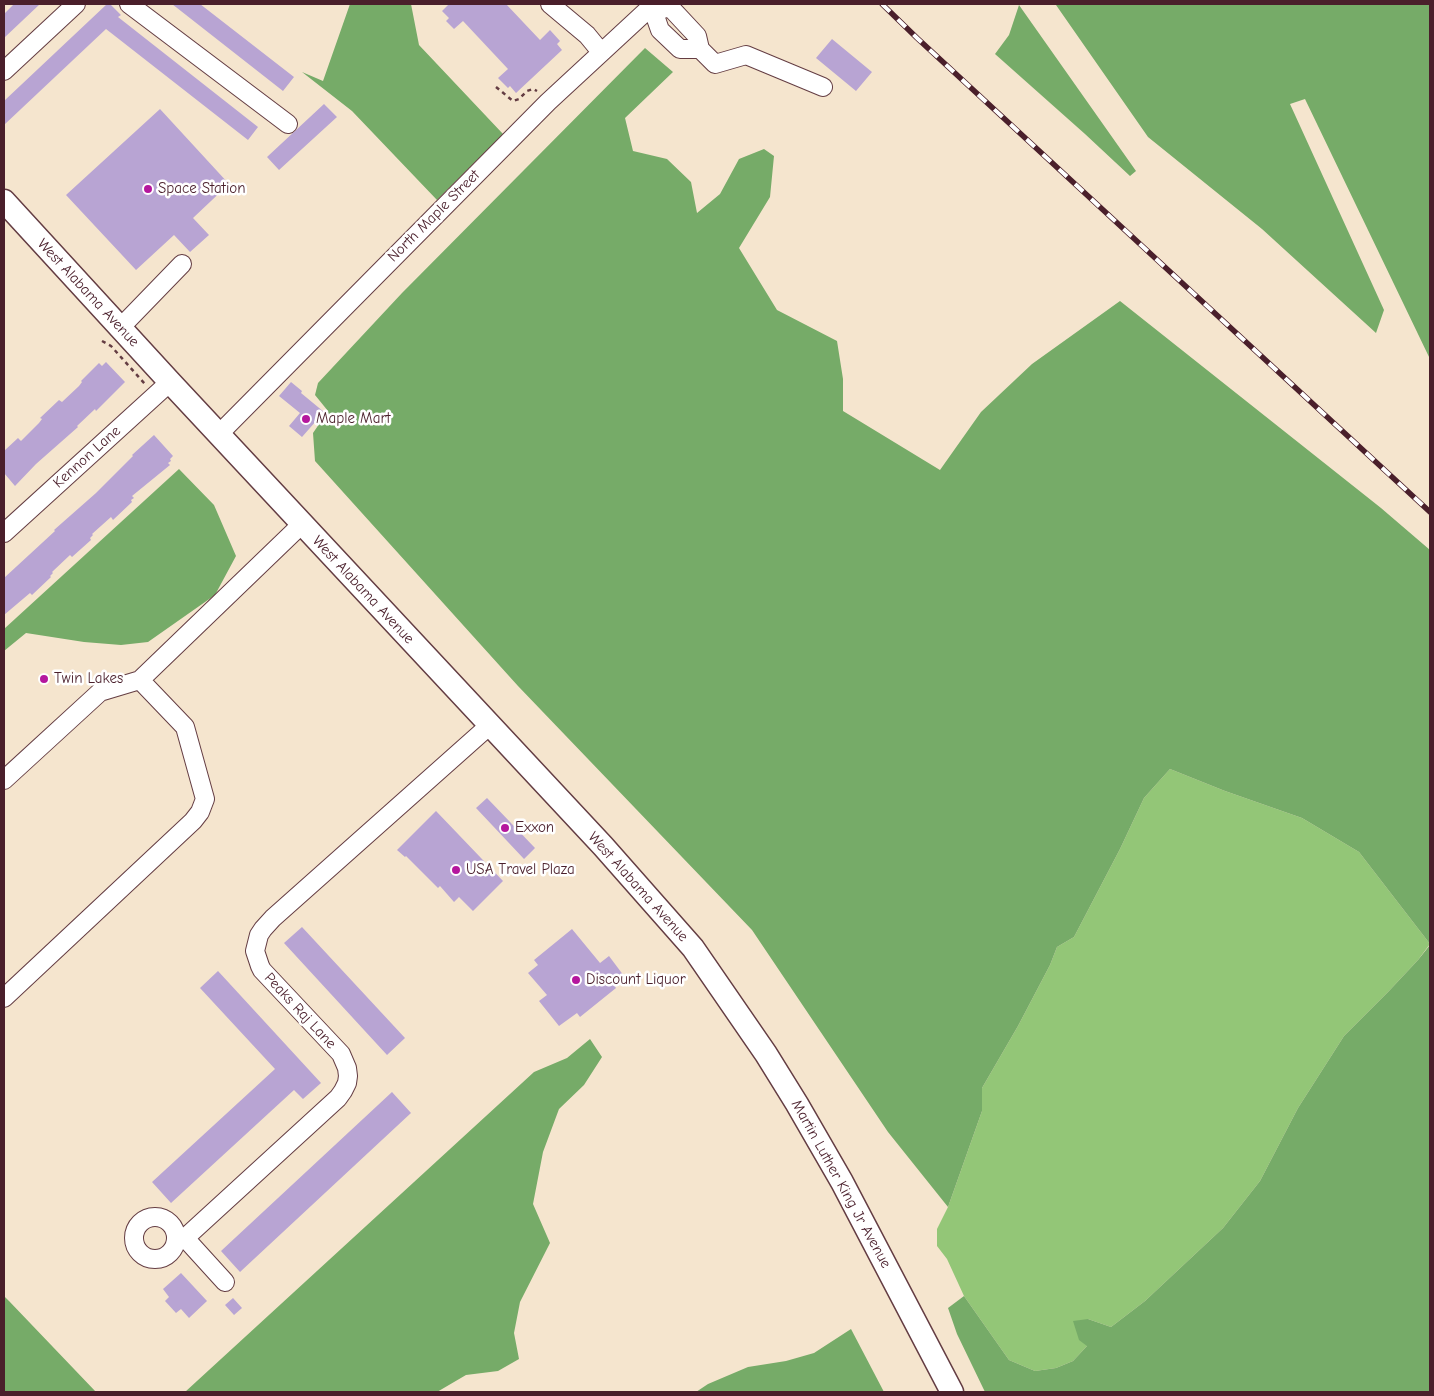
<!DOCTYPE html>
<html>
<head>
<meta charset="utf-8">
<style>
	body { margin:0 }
	#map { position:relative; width:1434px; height:1396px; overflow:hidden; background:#f5e5ce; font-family:"Comic Neue",sans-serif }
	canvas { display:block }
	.frame { position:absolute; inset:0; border:5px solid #4a1f2b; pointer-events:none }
</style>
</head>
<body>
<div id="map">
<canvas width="1434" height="1396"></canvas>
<div class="frame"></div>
</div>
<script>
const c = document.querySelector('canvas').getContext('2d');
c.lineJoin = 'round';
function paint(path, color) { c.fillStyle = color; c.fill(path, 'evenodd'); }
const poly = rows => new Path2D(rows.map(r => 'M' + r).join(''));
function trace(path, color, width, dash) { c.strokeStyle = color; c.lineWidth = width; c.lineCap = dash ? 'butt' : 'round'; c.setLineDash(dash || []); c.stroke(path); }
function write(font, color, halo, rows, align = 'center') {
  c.font = font + ' "Comic Neue",sans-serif'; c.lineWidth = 5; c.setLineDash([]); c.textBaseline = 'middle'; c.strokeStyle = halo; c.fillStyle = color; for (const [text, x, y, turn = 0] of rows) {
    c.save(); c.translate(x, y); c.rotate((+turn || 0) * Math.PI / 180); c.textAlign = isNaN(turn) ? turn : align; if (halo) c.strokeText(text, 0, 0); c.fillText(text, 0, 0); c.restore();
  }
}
const green = poly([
	[1170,769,1225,791,1302,818,1359,852,1430,944,1418,960,1388,992,1344,1036,1298,1108,1260,1181,1223,1228,1145,1301,1111,1327,1088,1319,1087,1346,1073,1361,1056,1368,1035,1371,1009,1360,964,1296,947,1259,937,1246,937,1229,948,1207,982,1111,982,1088,1018,1026,1050,965,1057,947,1074,937,1120,849,1144,798]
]);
const forest = poly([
	[350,4,411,4,419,45,503,134,437,200,352,111,302,72,323,81],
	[1056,4,1430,4,1430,359,1305,99,1290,104,1384,310,1376,333,1262,229,1148,137,1056,5],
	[1019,5,1136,171,1130,176,1085,134,995,54,1009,35],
	[645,48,673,72,625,118,633,151,667,159,691,182,697,213,720,194,739,159,764,149,774,156,770,197,739,248,777,310,837,341,843,379,843,411,940,470,981,412,1032,364,1120,301,1381,508,1430,550,1430,944,1359,852,1302,818,1225,791,1170,769,1144,798,1120,849,1074,937,1057,947,1050,965,1018,1026,982,1088,982,1111,948,1207,888,1132,752,930,518,686,315,461,313,433,328,411,315,395,318,383,402,293],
	[179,469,214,505,236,556,215,595,148,642,121,645,84,642,26,633,4,651,4,629],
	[1430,945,1430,1392,985,1392,957,1334,948,1308,964,1296,1009,1360,1035,1371,1056,1368,1073,1361,1087,1346,1079,1340,1073,1321,1088,1319,1111,1327,1145,1301,1223,1228,1260,1181,1298,1108,1344,1036,1388,992,1418,960],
	[590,1039,602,1057,584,1085,559,1109,543,1152,533,1204,550,1243,520,1302,514,1333,519,1359,498,1371,466,1375,437,1392,185,1392,534,1072,567,1058],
	[4,1296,9,1301,96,1392,4,1392],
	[851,1329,884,1392,696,1392,708,1384,748,1367,786,1361,814,1353]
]);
const building = poly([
	[14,4,40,4,4,38,4,14],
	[107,4,110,4,121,15,118,17,258,127,248,140,106,29,4,125,4,101],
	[172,4,200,4,294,77,283,91],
	[449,4,506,4,540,40,550,30,560,41,557,44,562,50,516,93,510,86,508,88,498,78,508,69,463,21,454,29,446,21,449,18,442,11],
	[832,39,872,72,856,91,816,58],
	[324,104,337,117,279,170,267,157],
	[160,109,229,184,193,218,209,235,190,252,174,235,136,270,66,195],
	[106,362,125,382,96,411,95,409,77,426,78,427,36,464,15,486,4,473,4,451,18,438,21,441,39,423,42,419,40,418,59,400,62,402,79,386,82,382,81,381,99,363,102,366],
	[291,382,302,391,301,393,324,412,302,437,289,426,300,413,279,396],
	[154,435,173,456,170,459,171,461,168,463,170,465,132,496,134,498,131,500,132,502,113,520,111,517,92,534,93,535,90,538,91,540,72,557,70,555,52,572,53,573,50,576,51,577,32,595,30,593,4,615,4,578,55,531,54,530,96,493,133,456,132,455],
	[487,798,535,848,524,859,476,808],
	[436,811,503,881,473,911,459,897,454,902,440,886,438,888,406,856,405,857,397,850],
	[302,927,405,1038,387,1055,284,943],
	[572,929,600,963,609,956,624,976,613,984,616,988,580,1017,577,1013,559,1026,539,1001,547,995,528,973,538,965,534,960],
	[218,971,321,1083,303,1099,294,1090,171,1203,152,1182,275,1069,200,988],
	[392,1092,411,1113,240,1272,221,1251],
	[181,1273,207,1301,189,1318,181,1309,176,1313,165,1301,169,1297,163,1289],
	[233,1298,242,1308,234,1315,225,1305]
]);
const path = poly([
	[496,87,513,101,519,99,527,91,533,89,537,91],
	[102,341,111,346,145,384]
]);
const minor = poly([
	[129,4,288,124],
	[550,4,587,35,601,52],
	[650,8,654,13,660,30,680,49,700,49],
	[654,13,669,6,697,36,700,49,715,64,746,55,823,87],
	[4,71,76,4],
	[120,328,182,264],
	[219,434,548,102,654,4],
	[4,533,170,382],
	[4,780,100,692,140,680,302,524],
	[4,998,193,821,200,812,205,799,185,727,140,680],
	'134 1238a21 21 0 1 1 42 0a21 21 0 1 1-42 0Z',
	[185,1238,338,1098,343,1091,347,1083,348,1076,347,1068,341,1054,262,970,260,966,255,951,259,935,263,929,273,918,490,725],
	[185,1238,225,1282]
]);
const major = poly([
	[4,201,170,382,603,846,693,948,766,1054,797,1104,842,1182,952,1392]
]);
const rail = poly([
	[882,4,917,38,1430,512]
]);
const markers = [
	[148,189,5,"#b5179e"],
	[306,419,5,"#b5179e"],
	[44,679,5,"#b5179e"],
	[505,828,5,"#b5179e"],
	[456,870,5,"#b5179e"],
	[576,980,5,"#b5179e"]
];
const poiNames = [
	["Space Station",158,189],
	["Maple Mart",316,419],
	["Twin Lakes",54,679],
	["Exxon",515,828],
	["USA Travel Plaza",466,870],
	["Discount Liquor",586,980]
];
const streetNames = [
	["North Maple Street",434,216,-45],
	["West Alabama Avenue",88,293,47],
	["Kennon Lane",87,457,-42],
	["West Alabama Avenue",363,590,47],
	["West Alabama Avenue",638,887,48],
	["Peaks Raj Lane",300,1011,47],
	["Martin Luther King Jr Avenue",841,1184,61]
];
paint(green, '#93c677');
paint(forest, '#76ab68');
paint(building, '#b8a4d3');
trace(minor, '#643d43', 20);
trace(major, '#643d43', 25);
trace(path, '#643d43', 2.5, [4, 4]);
trace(minor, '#fff', 18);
trace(major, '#fff', 22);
trace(rail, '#4a1f2b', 5.5);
trace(rail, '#fff', 4, [11]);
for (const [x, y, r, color] of markers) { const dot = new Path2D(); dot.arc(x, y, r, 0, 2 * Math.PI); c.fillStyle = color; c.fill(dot); trace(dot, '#fff', 2); }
write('15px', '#4a1f2b', '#fff', poiNames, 'left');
write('15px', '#4a1f2b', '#fff', streetNames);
</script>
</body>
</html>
